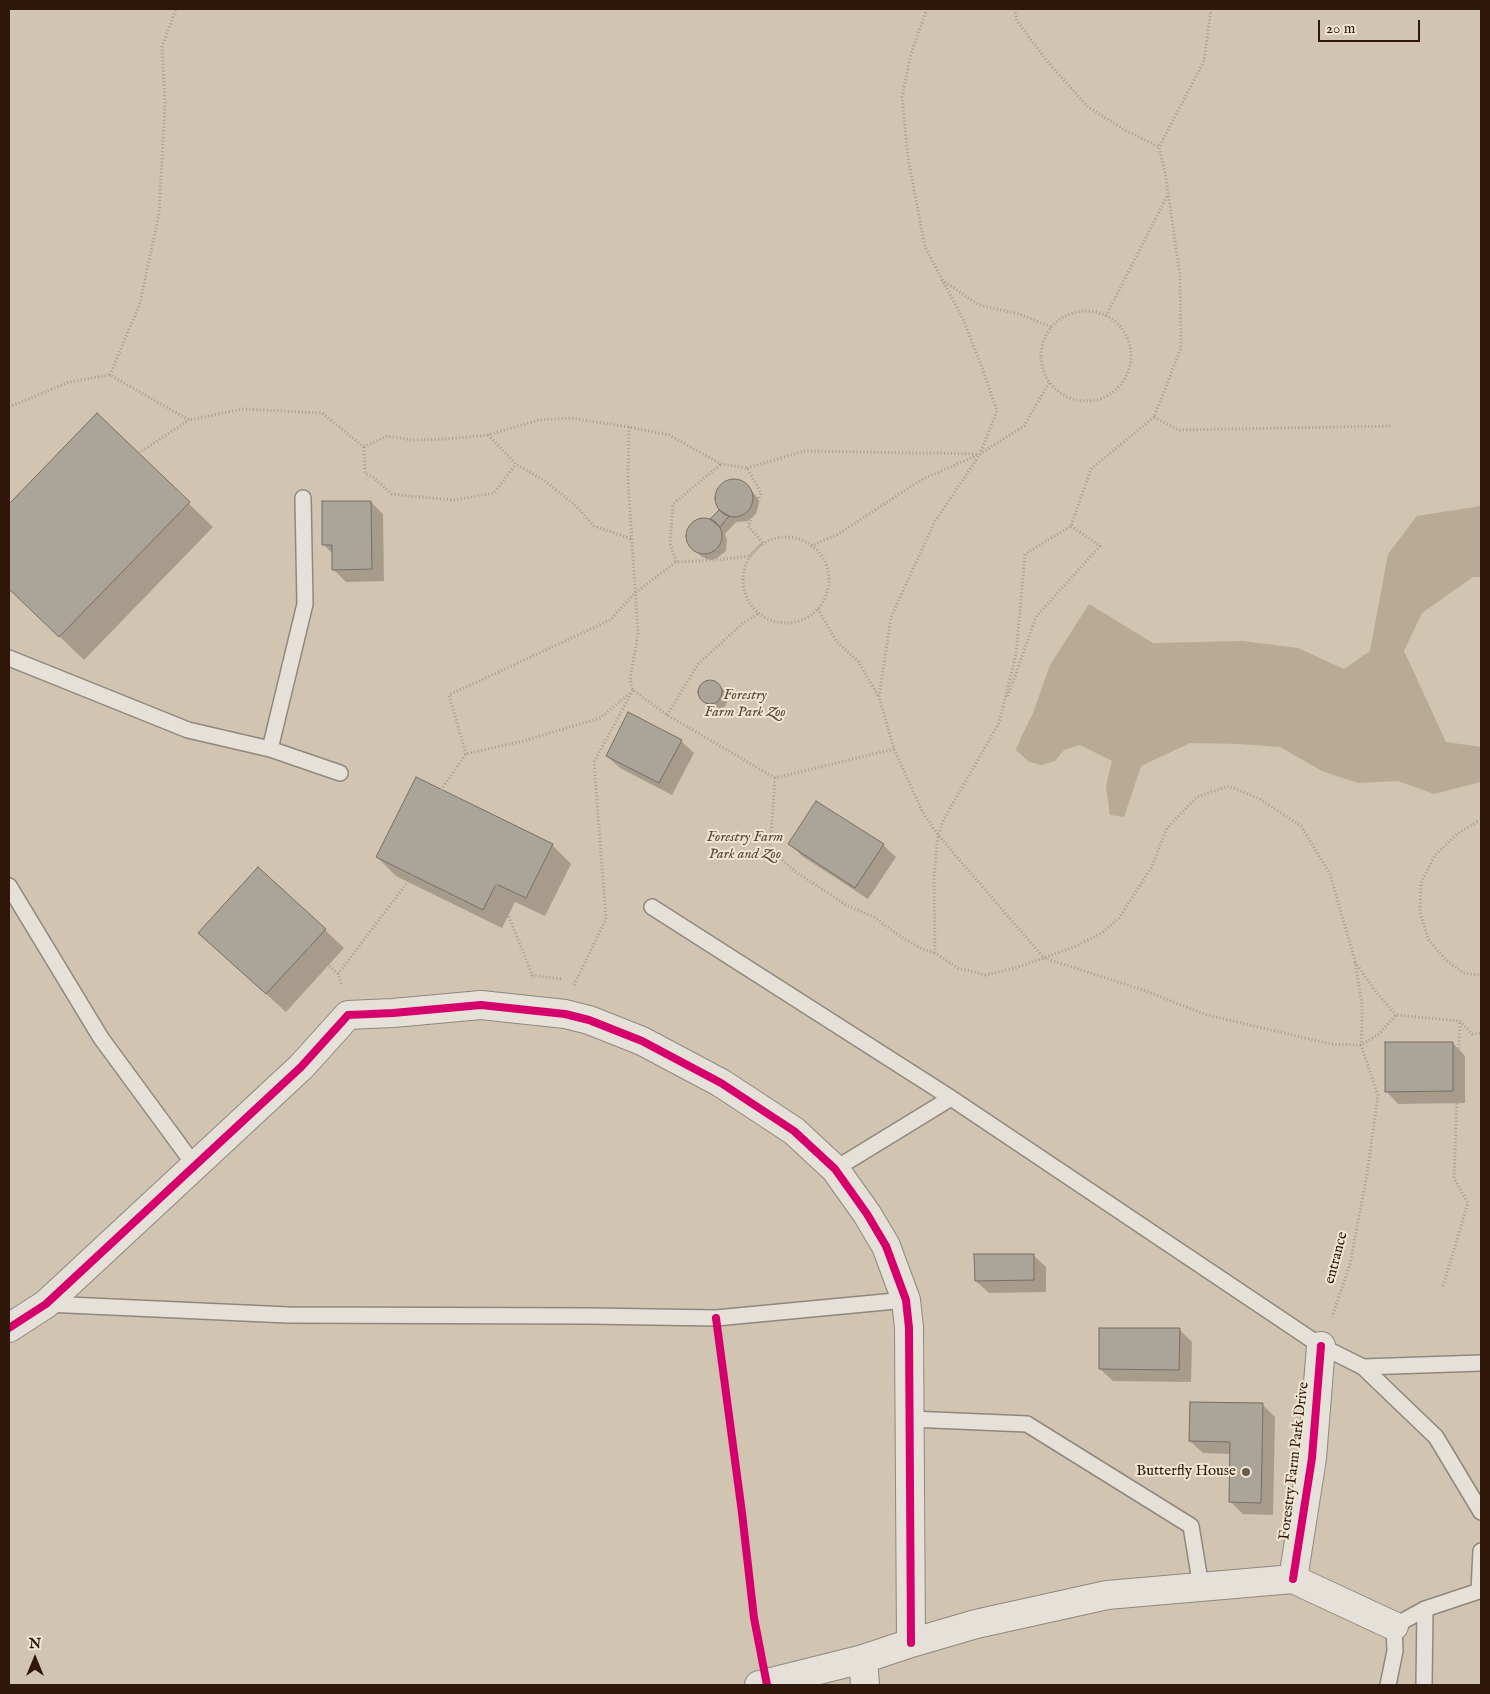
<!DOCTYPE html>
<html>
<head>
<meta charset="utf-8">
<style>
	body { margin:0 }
	#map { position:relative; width:1490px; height:1694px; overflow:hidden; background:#ddd5c6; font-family:"IM FELL English",serif }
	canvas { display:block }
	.frame { position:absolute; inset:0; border:10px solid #2f180a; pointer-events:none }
	.north { position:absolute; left:10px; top:1634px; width:50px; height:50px; -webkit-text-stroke:4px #efe6d3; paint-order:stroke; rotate:0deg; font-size:14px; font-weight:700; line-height:20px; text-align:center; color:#2f180a }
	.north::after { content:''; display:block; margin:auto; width:18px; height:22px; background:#2f180a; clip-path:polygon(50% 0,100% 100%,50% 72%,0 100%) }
	.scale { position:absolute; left:1318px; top:20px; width:102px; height:22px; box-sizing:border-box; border:2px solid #2f180a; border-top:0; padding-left:6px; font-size:15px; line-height:18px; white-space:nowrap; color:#2f180a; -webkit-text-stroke:4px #efe6d3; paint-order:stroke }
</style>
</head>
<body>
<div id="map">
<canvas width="1490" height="1694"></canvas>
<div class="frame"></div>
<div class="north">N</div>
<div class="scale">20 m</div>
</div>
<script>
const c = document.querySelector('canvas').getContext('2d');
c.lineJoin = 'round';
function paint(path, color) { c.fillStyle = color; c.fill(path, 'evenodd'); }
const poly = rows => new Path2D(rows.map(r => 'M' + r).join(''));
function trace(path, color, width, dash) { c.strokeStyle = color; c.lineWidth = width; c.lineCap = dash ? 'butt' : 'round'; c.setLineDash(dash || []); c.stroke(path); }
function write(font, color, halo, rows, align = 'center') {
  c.font = font + ' "IM FELL English",serif'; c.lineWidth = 4; c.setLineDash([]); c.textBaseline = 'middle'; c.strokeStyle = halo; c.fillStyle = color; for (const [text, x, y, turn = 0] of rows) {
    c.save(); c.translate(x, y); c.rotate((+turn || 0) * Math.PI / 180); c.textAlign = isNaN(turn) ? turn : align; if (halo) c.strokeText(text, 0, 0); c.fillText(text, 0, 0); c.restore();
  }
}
const green = poly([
	[9,9,1481,9,1481,1685,9,1685]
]);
const water = poly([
	[1481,506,1481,577,1473,577,1422,613,1404,651,1446,742,1481,747,1481,782,1434,794,1398,781,1358,783,1322,771,1280,747,1240,744,1190,743,1141,766,1124,817,1110,815,1106,786,1112,761,1080,745,1064,750,1055,761,1042,765,1029,762,1016,750,1022,735,1033,713,1050,665,1089,604,1153,643,1243,641,1298,648,1344,669,1370,651,1388,554,1417,516]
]);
const shadow = poly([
	[97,415,213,527,84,660,9,588,9,506],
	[728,481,739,481,744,483,758,498,759,503,756,514,748,521,736,522,725,534,727,540,726,551,717,558,712,560,706,559,701,556,691,546,688,536,691,526,700,520,711,521,720,510,717,499,717,494,723,484],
	[371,502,383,514,384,581,346,582,333,569,333,554,324,545],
	[712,681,718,684,725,691,728,698,726,705,724,707,717,709,710,707,701,697,700,687,705,682],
	[681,741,694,753,672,795,620,768,607,756],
	[790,844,883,845,896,857,868,899,802,856],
	[552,845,571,864,545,916,515,902,502,928,396,876,377,857],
	[325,930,344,948,286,1012,219,951],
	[1453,1043,1465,1056,1465,1103,1398,1104,1386,1091],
	[1033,1255,1046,1267,1046,1292,989,1293,976,1281],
	[1179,1329,1192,1342,1191,1382,1113,1381,1100,1369],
	[1262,1404,1275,1417,1273,1515,1243,1514,1231,1502,1231,1454,1203,1453,1190,1441]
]);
const building = poly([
	[97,413,190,502,59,637,9,589,9,504,97,413],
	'715 498a19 19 0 1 1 38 0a19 19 0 1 1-38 0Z',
	[322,501,371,501,372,569,332,570,332,545,322,545,322,501],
	[719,510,729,516,720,527,710,519,719,510],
	'686 536a18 18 0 1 1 36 0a18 18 0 1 1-36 0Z',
	'698 692a12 12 0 1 1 24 0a12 12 0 1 1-24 0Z',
	[628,712,682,740,659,783,606,756,628,712],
	[416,777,553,844,526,898,496,884,483,910,376,857,416,777],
	[816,801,884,844,855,888,788,844,816,801],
	[258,867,326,929,266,994,198,933,258,867],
	[1385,1042,1453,1042,1453,1091,1385,1092,1385,1042],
	[974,1254,1034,1254,1034,1280,975,1281,974,1254],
	[1099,1328,1180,1328,1179,1370,1099,1369,1099,1328],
	[1190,1402,1263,1403,1261,1503,1229,1502,1230,1442,1189,1441,1190,1402]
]);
const path = poly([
	[927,9,911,54,902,97,908,158,925,247,963,319,984,373,997,411,980,454,934,523,891,617,879,697,894,749,922,811,938,835,1044,958,1143,990,1207,1015,1331,1044,1361,1045,1379,1034,1396,1015,1460,1021,1472,1034,1481,1033],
	[1015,9,1017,21,1047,61,1088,107,1125,130,1159,147],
	[1211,9,1204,61,1159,147,1165,172,1180,275,1181,348,1154,417,1178,430,1391,426],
	[942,280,979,305,1019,314,1051,327],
	'1041 356a45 45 0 1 1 90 0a45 45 0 1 1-90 0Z',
	[1106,316,1167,196],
	[110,375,140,303,159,214,165,104,162,47,176,9],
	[9,407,69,382,110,375,189,420,243,409,322,413,364,447],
	[1154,417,1091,469,1071,526,1025,554,1016,654,999,723,944,819,938,835,934,876,935,953,958,968,985,975,1015,968,1044,958,1076,946,1102,933,1119,918,1151,868,1167,828,1197,797,1229,786,1260,799,1301,826,1330,874,1355,961,1362,1004,1362,1026,1361,1045,1378,1095,1367,1174,1350,1264,1332,1317],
	[629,427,628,481,638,634,630,680,633,690,667,715,775,778],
	[488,435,516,464,545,481,574,504,594,526,632,539],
	[364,447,387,436,412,440,447,439,488,435,539,420,571,418,629,427,669,435,721,464,747,468,761,493,748,526,763,543,750,556,715,560,676,562,670,543,673,504,721,464],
	[364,447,365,473,374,478,392,494,410,496,455,500,494,493,516,464],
	[139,453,189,420],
	[747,468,804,451,979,454],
	'743 580a43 43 0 1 1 86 0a43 43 0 1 1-86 0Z',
	[811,546,840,533,921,480,980,454,1024,426,1049,383],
	[818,609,837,642,858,661,879,697],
	[1008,696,1036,617,1100,546,1071,526],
	[667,715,698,664,742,624,759,613],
	[894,749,775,778,770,849,796,872,846,905,874,917,900,936,922,949,935,953],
	[466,754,449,695,610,620,636,592,676,562],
	[441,790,466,754,523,741,600,718,631,692],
	[1481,822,1477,822,1457,834,1435,855,1421,883,1420,912,1428,939,1446,960,1463,973,1481,975],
	[496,884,532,975,532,979],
	[309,947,338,974],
	[1355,962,1376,992,1396,1015],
	[532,975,561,979],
	[341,984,338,974,413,875],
	[574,985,606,919,594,762,633,690],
	[1443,1286,1468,1203,1454,1178,1460,1022]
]);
const service = poly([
	[9,658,188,730,270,749,340,773],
	[270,749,305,604,303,498],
	[9,886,101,1038,195,1166],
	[652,907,951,1098,1321,1346,1363,1367,1436,1437,1481,1512],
	[835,1169,951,1098],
	[46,1304,288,1315,589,1316,716,1318,906,1300],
	[1363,1367,1481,1363],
	[910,1419,1027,1424,1191,1526,1201,1587],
	[1388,1685,1395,1651,1394,1626,1425,1609,1479,1591,1481,1551],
	[1424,1685,1425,1609]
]);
const minor = poly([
	[9,1328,46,1304,301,1067,348,1015,393,1013,481,1005,565,1014,589,1020,642,1041,721,1083,794,1131,835,1169,867,1214,886,1246,906,1300,909,1328,911,1643],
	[1293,1579,1312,1458,1321,1346],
	[863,1659,865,1685],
	[759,1685,863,1659,911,1643,976,1624,1107,1595,1293,1579,1394,1626]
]);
const cycleway = poly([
	[716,1318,742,1513,754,1618,767,1685],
	[9,1328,46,1304,301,1067,348,1015,393,1013,481,1005,565,1014,589,1020,642,1041,721,1083,794,1131,835,1169,867,1214,886,1246,906,1300,909,1328,911,1643],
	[1293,1579,1312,1458,1321,1346]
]);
const markers = [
	[1246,1472,5,"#6c5a4c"]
];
const parkNames = [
	["Forestry",745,696],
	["Farm Park Zoo",745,713],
	["Forestry Farm",745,838],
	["Park and Zoo",745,855]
];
const streetNames = [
	["entrance",1337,1258,-75],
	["Forestry Farm Park Drive",1295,1461,-83]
];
const poiNames = [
	["Butterfly House",1236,1472]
];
paint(green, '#d1c4b0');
paint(water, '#b8aa94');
paint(shadow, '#0003');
paint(building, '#aba499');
trace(building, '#776f65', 1);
trace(service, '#8f887e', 18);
trace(minor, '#8f887e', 30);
trace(path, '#a29d96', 3, [1, 2.5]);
trace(service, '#e5e1d9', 15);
trace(minor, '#e5e1d9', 28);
trace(cycleway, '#d6006c', 8);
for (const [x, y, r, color] of markers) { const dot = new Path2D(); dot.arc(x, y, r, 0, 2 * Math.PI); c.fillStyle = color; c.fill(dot); trace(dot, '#efe6d3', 2); }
write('italic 15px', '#5d4836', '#efe6d3', parkNames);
write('15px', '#2f180a', '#efe6d3', streetNames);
write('15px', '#2f180a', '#efe6d3', poiNames, 'right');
</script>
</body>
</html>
